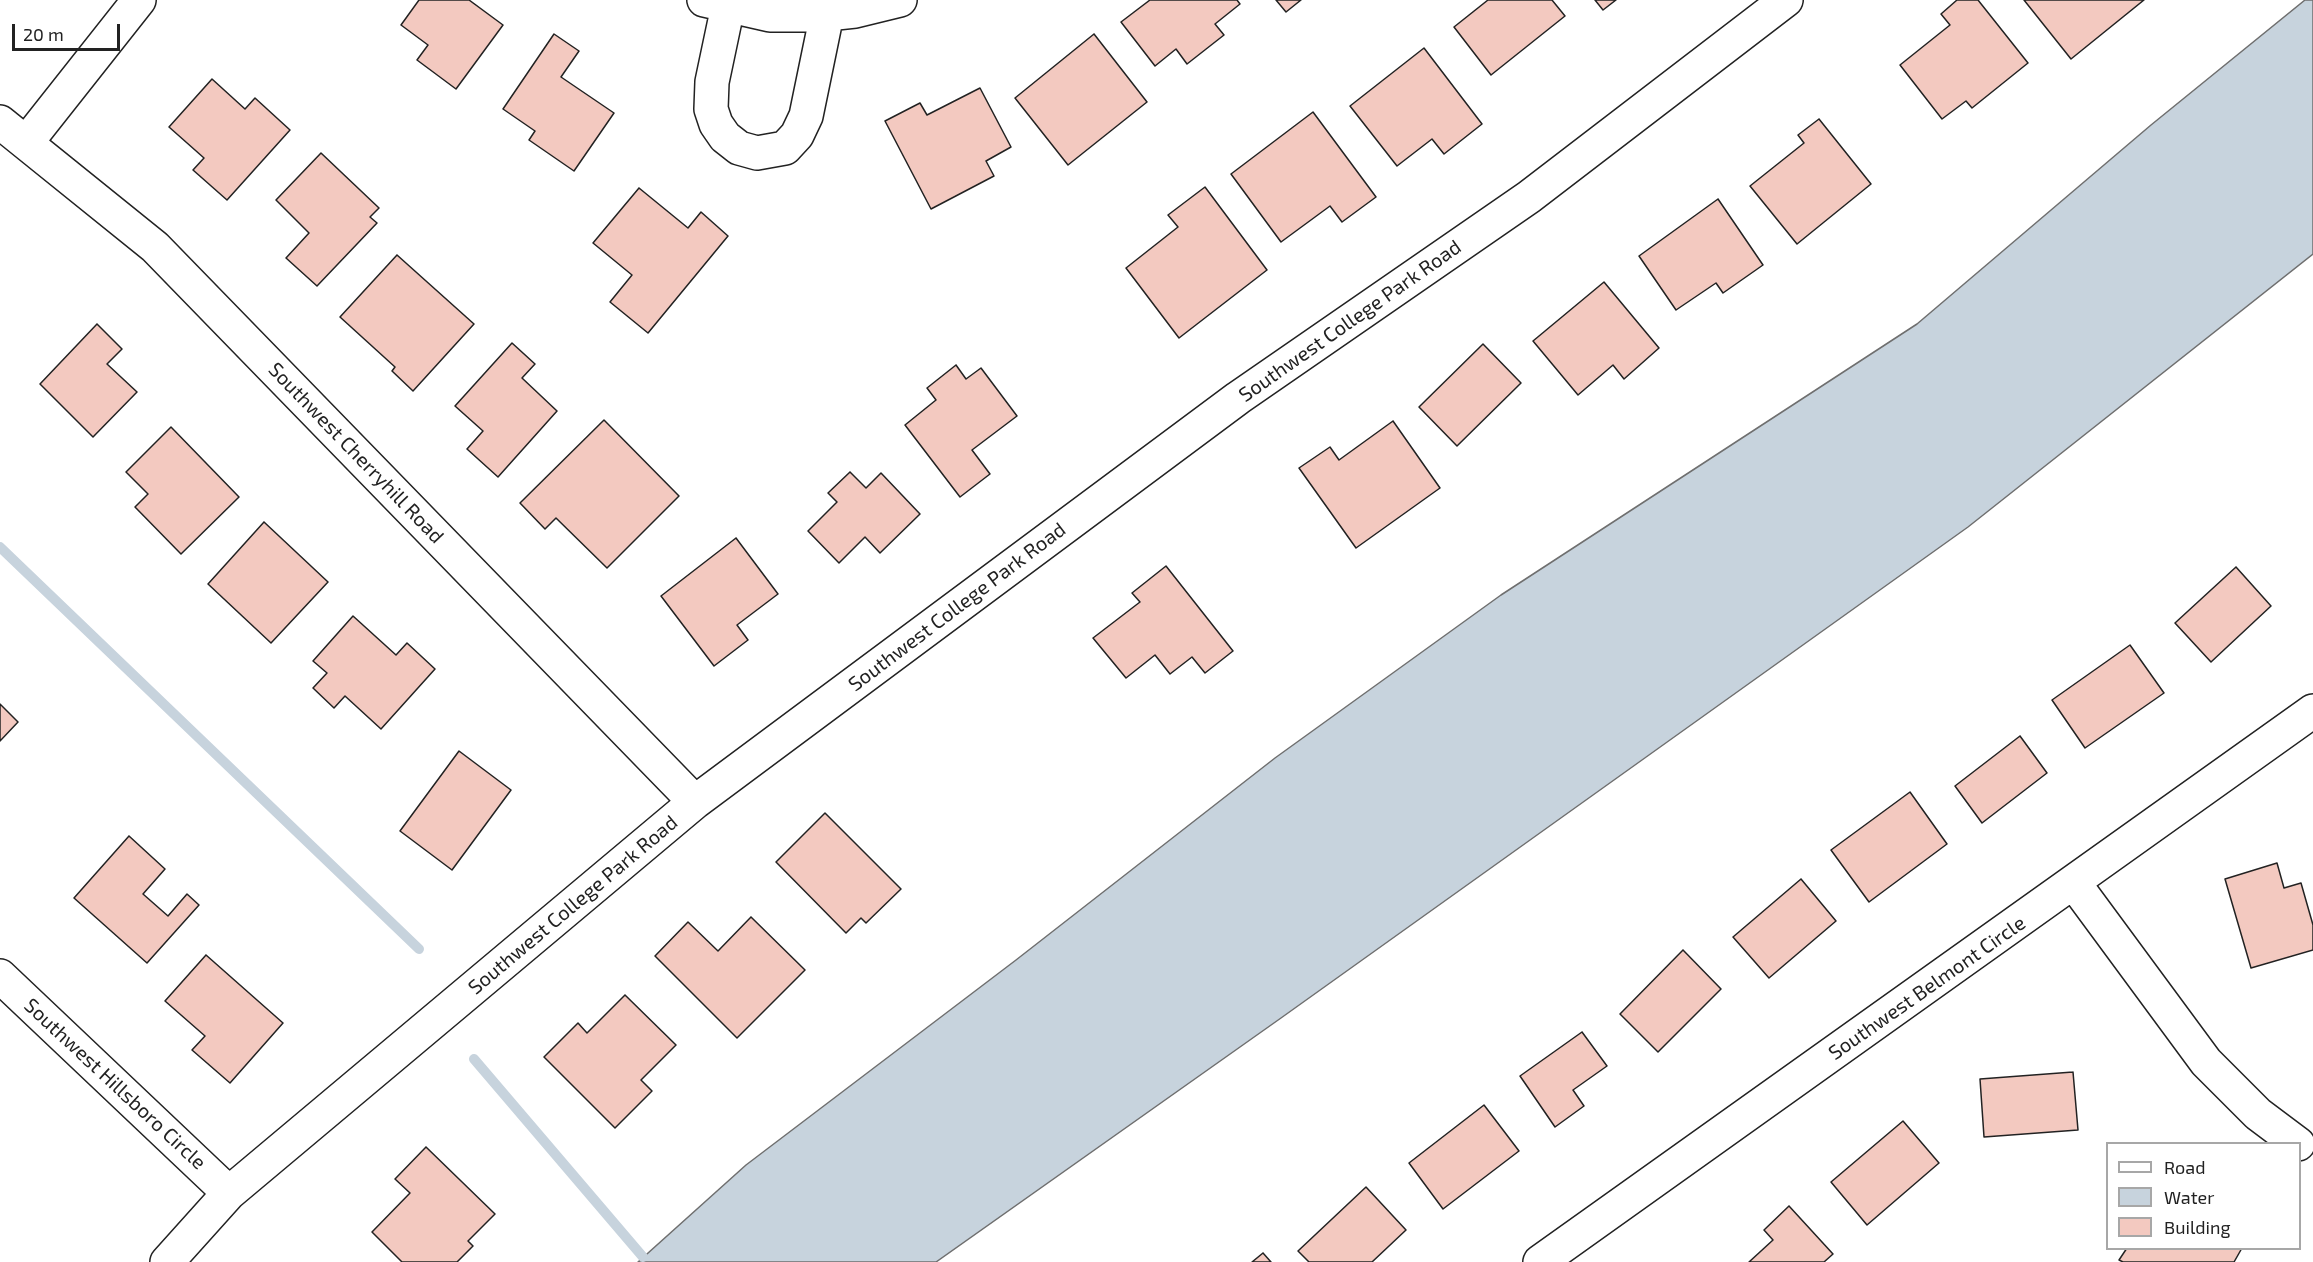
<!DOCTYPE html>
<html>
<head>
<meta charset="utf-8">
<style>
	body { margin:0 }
	#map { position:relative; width:2313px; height:1262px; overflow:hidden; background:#fff; font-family:"Exo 2",sans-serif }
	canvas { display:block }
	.legend { position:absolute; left:2106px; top:1142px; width:195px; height:108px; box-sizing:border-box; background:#fff; border:2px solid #a7a7a7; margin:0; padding:8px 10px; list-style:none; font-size:18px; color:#222 }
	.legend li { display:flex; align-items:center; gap:12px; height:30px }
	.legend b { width:30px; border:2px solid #a7a7a7 }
	.scale { position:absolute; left:12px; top:24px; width:108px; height:27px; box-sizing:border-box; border:3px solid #222; border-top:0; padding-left:8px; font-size:18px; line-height:21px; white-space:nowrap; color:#222; -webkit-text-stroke:4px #fff; paint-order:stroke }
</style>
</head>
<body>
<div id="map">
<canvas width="2313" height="1262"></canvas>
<ul class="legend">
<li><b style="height:8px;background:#fff"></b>Road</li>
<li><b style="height:16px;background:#c7d3dd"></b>Water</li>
<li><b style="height:16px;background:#f3c9c0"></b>Building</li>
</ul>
<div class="scale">20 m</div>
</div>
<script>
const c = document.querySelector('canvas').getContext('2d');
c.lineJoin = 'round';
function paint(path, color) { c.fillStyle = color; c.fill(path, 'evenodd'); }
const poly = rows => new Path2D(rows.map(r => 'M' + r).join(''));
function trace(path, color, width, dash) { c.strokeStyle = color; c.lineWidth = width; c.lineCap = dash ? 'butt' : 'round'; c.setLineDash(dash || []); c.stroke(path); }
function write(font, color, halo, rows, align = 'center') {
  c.font = font + ' "Exo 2",sans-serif'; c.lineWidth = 4.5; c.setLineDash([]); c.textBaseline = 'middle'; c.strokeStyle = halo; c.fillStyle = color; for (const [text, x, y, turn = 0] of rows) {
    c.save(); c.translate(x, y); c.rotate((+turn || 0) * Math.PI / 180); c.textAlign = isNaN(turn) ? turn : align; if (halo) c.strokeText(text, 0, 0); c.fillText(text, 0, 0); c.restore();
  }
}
const water = poly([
	[2305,0,2313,0,2313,254,1968,527,1281,1018,936,1262,638,1262,746,1165,1016,960,1275,758,1501,595,1917,324,2151,125,2305,0]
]);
const stream = poly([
	[0,547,419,949],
	[474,1059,643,1257]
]);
const building = poly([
	[419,0,469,0,503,25,456,89,417,60,428,45,401,25,419,0],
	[1150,0,1237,0,1240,4,1215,24,1224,35,1187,64,1176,49,1155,66,1121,22,1150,0],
	[1276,0,1301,0,1286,12,1276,0],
	[1488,0,1552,0,1565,16,1491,75,1454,27,1488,0],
	[1595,0,1616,0,1603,10,1595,0],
	[1957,0,1978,0,2028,63,1972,108,1966,101,1942,119,1900,65,1950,25,1941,14,1957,0],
	[2024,0,2144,0,2071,59,2024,0],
	[554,34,579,51,561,77,614,113,574,171,529,140,535,131,503,109,554,34],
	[1094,34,1147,102,1068,165,1015,98,1094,34],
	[1424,48,1482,124,1444,154,1432,139,1397,166,1350,106,1424,48],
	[212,79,245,109,255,98,290,130,227,200,193,170,204,158,169,127,212,79],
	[980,88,1011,147,986,161,994,176,931,209,885,121,920,103,927,115,980,88],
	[1313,112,1376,197,1342,222,1330,206,1281,242,1231,174,1313,112],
	[1819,119,1871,184,1797,244,1750,186,1804,143,1798,135,1819,119],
	[321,153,379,208,370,217,377,223,317,286,286,258,309,233,276,200,321,153],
	[1205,187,1267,270,1179,338,1126,268,1178,227,1168,215,1205,187],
	[639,188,688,228,701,212,728,236,648,333,610,302,632,275,593,243,639,188],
	[1718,199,1763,265,1723,293,1716,283,1676,310,1639,256,1718,199],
	[397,255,474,324,413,391,392,371,395,367,340,317,397,255],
	[1604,282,1659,348,1624,379,1613,365,1578,395,1533,341,1604,282],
	[97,324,122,349,107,364,137,392,93,437,40,384,97,324],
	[512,343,535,364,522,378,557,411,498,477,467,449,483,431,455,406,512,343],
	[1483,344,1521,383,1457,446,1419,407,1483,344],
	[956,365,966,379,981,368,1017,416,972,450,990,474,960,497,905,425,936,400,927,388,956,365],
	[604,420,679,496,607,568,556,518,545,529,520,503,604,420],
	[1393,421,1440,488,1356,548,1299,468,1330,447,1339,460,1393,421],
	[171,427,239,497,181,554,135,507,148,494,126,472,171,427],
	[850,472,866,488,881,473,920,514,880,553,865,537,839,563,808,531,837,502,828,493,850,472],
	[264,522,328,582,271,643,208,584,264,522],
	[736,538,778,594,737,625,748,640,714,666,661,596,736,538],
	[1166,566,1233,651,1205,673,1192,657,1170,674,1155,655,1126,678,1093,638,1140,602,1132,593,1166,566],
	[2236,567,2271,606,2211,662,2175,623,2236,567],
	[353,616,396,655,407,643,435,669,381,729,345,696,334,708,313,688,327,673,313,661,353,616],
	[2130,645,2164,693,2085,748,2052,700,2130,645],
	[0,704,18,722,0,741,0,704],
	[2020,736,2047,773,1982,823,1955,786,2020,736],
	[459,751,511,790,452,870,400,831,459,751],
	[1910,792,1947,844,1869,902,1831,850,1910,792],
	[825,813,901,889,866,923,861,918,846,933,776,862,825,813],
	[129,836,165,869,143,894,168,916,187,894,199,905,147,963,74,898,129,836],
	[2277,863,2284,888,2301,883,2313,925,2313,950,2251,968,2225,879,2277,863],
	[1801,879,1836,921,1769,978,1733,937,1801,879],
	[751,917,805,970,737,1038,655,956,688,922,718,951,751,917],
	[1683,950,1721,989,1658,1052,1620,1014,1683,950],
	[206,955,283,1023,230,1083,192,1050,205,1036,165,1001,206,955],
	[625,995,676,1045,641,1080,652,1091,615,1128,544,1057,578,1023,587,1033,625,995],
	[1582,1032,1607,1066,1573,1090,1584,1106,1555,1127,1520,1076,1582,1032],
	[2073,1072,2078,1130,1984,1137,1980,1079,2073,1072],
	[1484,1105,1519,1151,1443,1209,1409,1163,1484,1105],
	[1903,1121,1939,1163,1867,1225,1831,1182,1903,1121],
	[426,1147,495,1214,468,1241,473,1246,457,1262,402,1262,372,1232,410,1193,395,1179,426,1147],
	[1366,1187,1406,1230,1372,1262,1309,1262,1298,1251,1366,1187],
	[1789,1206,1833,1254,1824,1262,1749,1262,1773,1240,1764,1230,1789,1206],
	[2127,1248,2242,1248,2234,1262,2123,1262,2119,1260,2127,1248],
	[1263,1253,1271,1262,1252,1262,1263,1253]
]);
const minor = poly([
	[704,0,770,15,818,15,855,11,900,0],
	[728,6,712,82,711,109,716,124,725,137,739,148,757,153,785,148,797,135,806,116,827,14],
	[0,122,155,247,695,802],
	[26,143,139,0],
	[2074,883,2206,1062,2258,1114,2298,1144],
	[0,976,229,1193],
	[167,1262,229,1193,695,802,1238,398,1529,197,1786,0],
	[1540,1262,2313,711]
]);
const streetNames = [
	["Southwest College Park Road",1350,321,-35],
	["Southwest Cherryhill Road",356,453,46],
	["Southwest College Park Road",957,607,-37],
	["Southwest College Park Road",573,905,-40],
	["Southwest Belmont Circle",1927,988,-35],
	["Southwest Hillsboro Circle",115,1084,43]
];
paint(water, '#c7d3dd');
trace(water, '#6f6f6f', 1.5);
trace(stream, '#c7d3dd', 10);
paint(building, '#f3c9c0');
trace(building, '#222', 1.5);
trace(minor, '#222', 36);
trace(minor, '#fff', 33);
write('20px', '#222', '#fff', streetNames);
</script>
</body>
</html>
